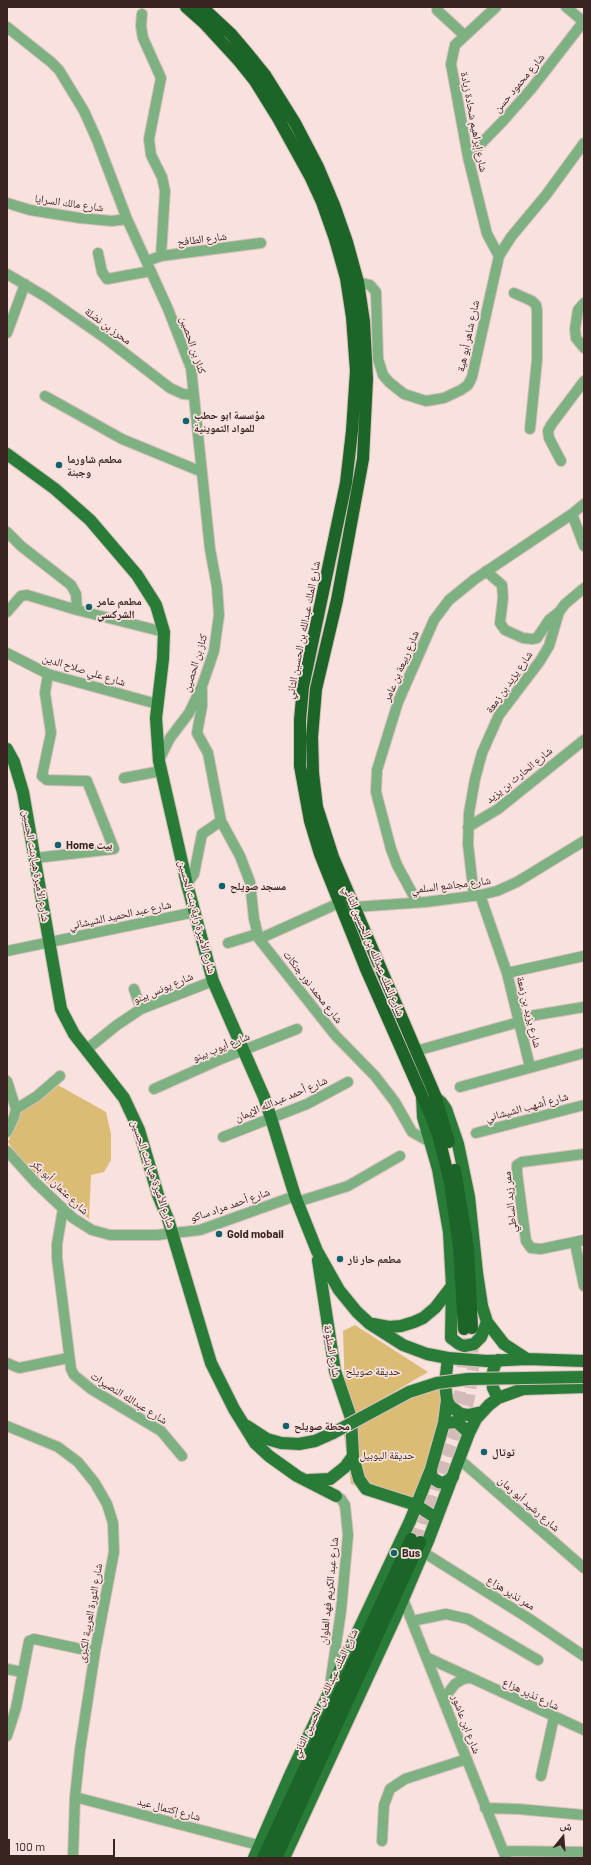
<!DOCTYPE html>
<html>
<head>
<meta charset="utf-8">
<style>
	body { margin:0 }
	#map { position:relative; width:591px; height:1865px; overflow:hidden; background:#f9e1de; font-family:Barlow,"Noto Naskh Arabic",sans-serif }
	canvas { display:block }
	.frame { position:absolute; inset:0; border:8px solid #3a2422; pointer-events:none }
	.north { position:absolute; left:543px; top:1817px; width:40px; height:40px; -webkit-text-stroke:3px #f9e1de; paint-order:stroke; rotate:17deg; font-size:11px; font-weight:700; line-height:16px; text-align:center; color:#3a2422 }
	.north::after { content:''; display:block; margin:auto; width:14px; height:18px; background:#3a2422; clip-path:polygon(50% 0,100% 100%,50% 72%,0 100%) }
	.scale { position:absolute; left:8px; top:1839px; width:107px; height:18px; box-sizing:border-box; border:2px solid #3a2422; border-top:0; padding-left:5px; font-size:12px; line-height:14px; white-space:nowrap; color:#3a2422; -webkit-text-stroke:3px #f9e1de; paint-order:stroke }
</style>
</head>
<body>
<div id="map">
<canvas width="591" height="1865"></canvas>
<div class="frame"></div>
<div class="north">ش</div>
<div class="scale">100 m</div>
</div>
<script>
const c = document.querySelector('canvas').getContext('2d');
c.lineJoin = 'round';
function paint(path, color) { c.fillStyle = color; c.fill(path, 'evenodd'); }
const poly = rows => new Path2D(rows.map(r => 'M' + r).join(''));
function trace(path, color, width, dash) { c.strokeStyle = color; c.lineWidth = width; c.lineCap = dash ? 'butt' : 'round'; c.setLineDash(dash || []); c.stroke(path); }
function write(font, color, halo, rows, align = 'center') {
  c.font = font + ' Barlow,"Noto Naskh Arabic",sans-serif'; c.lineWidth = 3.5; c.setLineDash([]); c.textBaseline = 'middle'; c.strokeStyle = halo; c.fillStyle = color; for (const [text, x, y, turn = 0] of rows) {
    c.save(); c.translate(x, y); c.rotate((+turn || 0) * Math.PI / 180); c.textAlign = isNaN(turn) ? turn : align; if (halo) c.strokeText(text, 0, 0); c.fillText(text, 0, 0); c.restore();
  }
}
const green = poly([
	[58,1085,106,1112,111,1134,111,1160,104,1172,91,1175,89,1219,23,1163,8,1142,23,1108,43,1098],
	[355,1325,428,1372,346,1420,343,1331],
	[441,1388,443,1411,414,1499,408,1505,351,1484,344,1435,394,1404,424,1391]
]);
const highwayTunnel = poly([
	[411,1539,440,1464,452,1428,462,1384,464,1329],
	[420,1542,449,1468,469,1398,473,1368,472,1328]
]);
const minor = poly([
	[496,7,455,45,451,64,468,157,487,234,499,256],
	[566,7,584,22],
	[437,10,464,35],
	[142,14,141,26,143,38,161,78,149,139,151,155,162,177,165,191,161,256],
	[7,27,51,62,59,70,84,111,97,140,127,219,168,309,191,368,210,549,217,587,219,615,214,651,202,686,189,713,170,738,159,760],
	[468,157,503,121,532,88,584,21],
	[7,203,30,210,80,218,112,221,127,219],
	[98,253,102,272,107,279,151,271],
	[147,261,161,256,261,243],
	[7,274,46,297,105,338,170,388,183,394,194,395],
	[358,282,370,285,376,292,378,359,383,375,389,382,404,394,426,401,444,398,461,390,468,385,472,377,499,256,511,237,546,195,584,143],
	[514,293,532,301,536,305,537,310,537,360,530,429],
	[584,303,578,310,575,329,576,338,584,348],
	[7,333,25,284],
	[45,396,122,439,202,472],
	[561,461,549,438,548,431,551,425,584,381],
	[572,514,584,546],
	[7,532,21,546,71,585,76,594,77,610],
	[486,571,502,585,503,598,500,623,505,630,523,638,532,639,537,638,549,620,559,612],
	[7,612,21,596,27,595,77,610,164,632],
	[7,653,48,674,157,704],
	[202,690,202,706,197,733,208,753,221,821,240,856,250,882,254,919,259,939,335,1035,375,1076,395,1102,412,1132,430,1142],
	[124,778,161,771],
	[468,827,498,809,584,740],
	[35,858,114,849,87,781,47,780,42,776,51,733,45,693,48,674],
	[187,884,194,874,202,834,221,821],
	[480,895,507,973,530,1067],
	[474,896,468,844,469,813,475,779,482,753,499,715,540,661,549,646,559,612,565,604,584,588],
	[417,902,397,865,391,849,376,792,377,770,398,702,434,620,449,600,475,579,572,514,584,504],
	[355,907,426,902,480,895,497,891,517,882,584,841],
	[259,939,339,903],
	[228,943,257,934],
	[7,951,195,912],
	[507,973,584,956],
	[134,989,141,1009],
	[86,1050,117,1025,141,1009,213,981],
	[416,1051,519,1022,530,1016,584,1007],
	[7,1081,16,1109,14,1117,7,1132],
	[460,1087,584,1053],
	[154,1089,221,1059,297,1029],
	[16,1109,37,1096,60,1076],
	[476,1133,584,1105],
	[223,1137,307,1104,348,1082],
	[7,1151,36,1183,73,1218,92,1230,110,1235,157,1235,200,1230,295,1196],
	[584,1154,522,1162,517,1165,517,1173,526,1241,531,1248,541,1249,584,1240],
	[297,1202,348,1186,400,1156],
	[63,1209,57,1244,57,1258,71,1369,74,1375,91,1389,161,1431,182,1456],
	[575,1243,584,1286],
	[7,1363,19,1368,68,1358],
	[7,1426,58,1447,78,1462,95,1483,107,1504,113,1523,114,1552,95,1652,80,1750,75,1797,73,1858],
	[459,1459,584,1568],
	[423,1552,528,1618,584,1656],
	[403,1599,506,1858],
	[412,1621,446,1614,468,1619,538,1660],
	[428,1658,584,1730],
	[7,1669,22,1672],
	[330,1685,341,1611,348,1535,345,1505,341,1499,336,1496],
	[446,1705,448,1693,455,1684,463,1679,469,1678],
	[7,1736,16,1708,29,1641,34,1639,95,1652],
	[541,1776,554,1717],
	[75,1797,258,1845],
	[485,1808,518,1809,584,1815],
	[382,1841,384,1805,390,1789,405,1779,467,1759],
	[503,1851,584,1852]
]);
const major = poly([
	[7,454,55,489,90,520,137,575,156,605,164,632,163,659,156,718,159,761,187,884,213,981,264,1097,271,1118,295,1196,317,1251,339,1290,357,1312,370,1324,403,1345,427,1354,448,1358],
	[7,749,14,762,23,792,61,1009,74,1034,124,1098,139,1130,158,1195,168,1219,211,1363,234,1409,255,1443,269,1456,297,1476,336,1496],
	[422,1096,423,1117,438,1169,449,1232,452,1286,451,1338,459,1344,464,1346,474,1344,481,1337,487,1322],
	[435,1097,441,1102,446,1109,458,1144,469,1197,477,1273,482,1306,487,1322,504,1344,527,1359],
	[318,1260,335,1371,351,1418,353,1456,359,1479,366,1489,416,1505,436,1518],
	[373,1324,389,1327,401,1326,414,1322,423,1318,435,1308,452,1286],
	[498,1398,493,1388,492,1378,494,1367,498,1360],
	[482,1412,468,1415,461,1414,450,1406,447,1400,445,1384,448,1358,487,1361,527,1359,584,1361],
	[444,1423,457,1422,469,1433],
	[247,1426,267,1439,281,1443,299,1444,315,1441,333,1433],
	[431,1469,431,1475,434,1479,439,1482,444,1483,453,1477],
	[309,1480,330,1479,345,1467,353,1456],
	[254,1858,291,1773,410,1521,431,1469,444,1423,447,1400],
	[284,1858,395,1618,428,1541,469,1433,476,1419,489,1405,498,1398,523,1389,584,1387]
]);
const highway = poly([
	[186,7,204,23,239,61,255,81,278,118,310,176,322,202,335,239,346,278,352,317,356,371,352,431,346,483,303,687,300,720,300,766,310,821,320,854,366,969,430,1114,439,1138,450,1183,459,1247,464,1329],
	[202,7,231,34,248,54,265,75,295,123,318,167,334,205,347,242,358,282,364,322,367,379,363,459,337,600,316,689,312,737,313,773,317,807,333,857,435,1095,449,1142],
	[455,1170,468,1248,472,1328],
	[263,1858,411,1539],
	[276,1858,420,1542]
]);
const majorBridge = poly([
	[333,1433,409,1392,437,1383,468,1379,584,1377]
]);
const markers = [
	[186,421,4,"#13616a"],
	[59,465,4,"#13616a"],
	[89,607,4,"#13616a"],
	[58,845,4,"#13616a"],
	[222,886,4,"#13616a"],
	[219,1234,4,"#13616a"],
	[340,1259,4,"#13616a"],
	[286,1426,4,"#13616a"],
	[484,1452,4,"#13616a"],
	[394,1553,4,"#13616a"]
];
const streetNames = [
	["شارع محمود حسن",519,83,-50],
	["شارع إبراهيم شحادة زيادة",474,122,79],
	["شارع مالك السرايا",69,203,8],
	["شارع الطافح",202,239,-7],
	["محرز بن نضلة",108,326,36],
	["شارع شاهر أبو هية",468,336,-78],
	["كناز بن الحصين",193,345,71],
	["شارع الملك عبدالله بن الحسين الثاني",303,630,-79],
	["كناز بن الحصين",195,663,-73],
	["شارع ربيعة بن عامر",401,666,-67],
	["شارع علي صلاح الدين",84,670,17],
	["شارع يزيد بن زمعة",509,682,-55],
	["شارع الحارث بن يزيد",519,775,-39],
	["شارع الأميرة هيا بنت الحسين",36,866,80],
	["شارع مجاشع السلمي",451,885,-7],
	["شارع عبد الحميد الشيشاني",120,915,-12],
	["شارع الأميرة راية بنت الحسين",197,917,75],
	["شارع الملك عبدالله بن الحسين الثاني",374,951,67],
	["شارع محمد نور جنكات",313,987,52],
	["شارع يونس بينو",163,988,-23],
	["شارع يزيد بن زمعة",529,1012,76],
	["شارع أيوب بينو",221,1047,-22],
	["شارع أحمد عبدالله الإيمان",281,1099,-23],
	["شارع أشهب الشيشاني",527,1107,-15],
	["شارع الأميرة هيا بنت الحسين",153,1174,71],
	["شارع عثمان أبو بكر",60,1187,44],
	["ممر زيد الساطي",510,1202,-96],
	["شارع أحمد مراد ساكو",230,1205,-19],
	["شارع المثلوثة",332,1351,80],
	["شارع عبدالله النصيرات",129,1398,32],
	["شارع رشيد أبو رمان",529,1504,41],
	["شارع عبد الكريم فهد العلوان",329,1591,-84],
	["ممر نذير هزاع",511,1593,32],
	["شارع الثورة العربية الكبرى",90,1613,-80],
	["شارع الملك عبدالله بن الحسين الثاني",325,1693,-65],
	["شارع نذير هزاع",531,1694,25],
	["شارع ابن عاشور",466,1724,69],
	["شارع إكتمال عيد",169,1809,15]
];
const poiNames = [
	["مؤسسة ابو حطب",194,415],
	["للمواد التموينية",194,428],
	["مطعم شاورما",67,459],
	["وجبنة",67,472],
	["مطعم عامر",97,601],
	["الشركسي",97,614],
	["Home بيت",66,845],
	["مسجد صويلح",230,886],
	["Gold mobail",227,1234],
	["مطعم حار نار",348,1259],
	["محطة صويلح",294,1426],
	["توتال",492,1452],
	["Bus",402,1553]
];
const parkNames = [
	["حديقة صويلح",373,1371],
	["حديقة اليوبيل",387,1455]
];
paint(green, '#dbbc75');
trace(highwayTunnel, '#d3bbb8', 12, [12, 6]);
trace(minor, '#d7bfbc', 12);
trace(major, '#d7bfbc', 14);
trace(highway, '#d7bfbc', 14);
trace(minor, '#7eb182', 10);
trace(major, '#297c37', 12);
trace(highway, '#1d6429', 12);
trace(majorBridge, '#d7bfbc', 14, []);
trace(majorBridge, '#297c37', 12);
for (const [x, y, r, color] of markers) { const dot = new Path2D(); dot.arc(x, y, r, 0, 2 * Math.PI); c.fillStyle = color; c.fill(dot); trace(dot, '#f9e1de', 1.5); }
write('11px', '#3a2422', '#f9e1de', streetNames);
write('bold 11px', '#3a2422', '#f9e1de', poiNames, 'left');
write('11px', '#332b19', '#f9e1de', parkNames);
</script>
</body>
</html>
